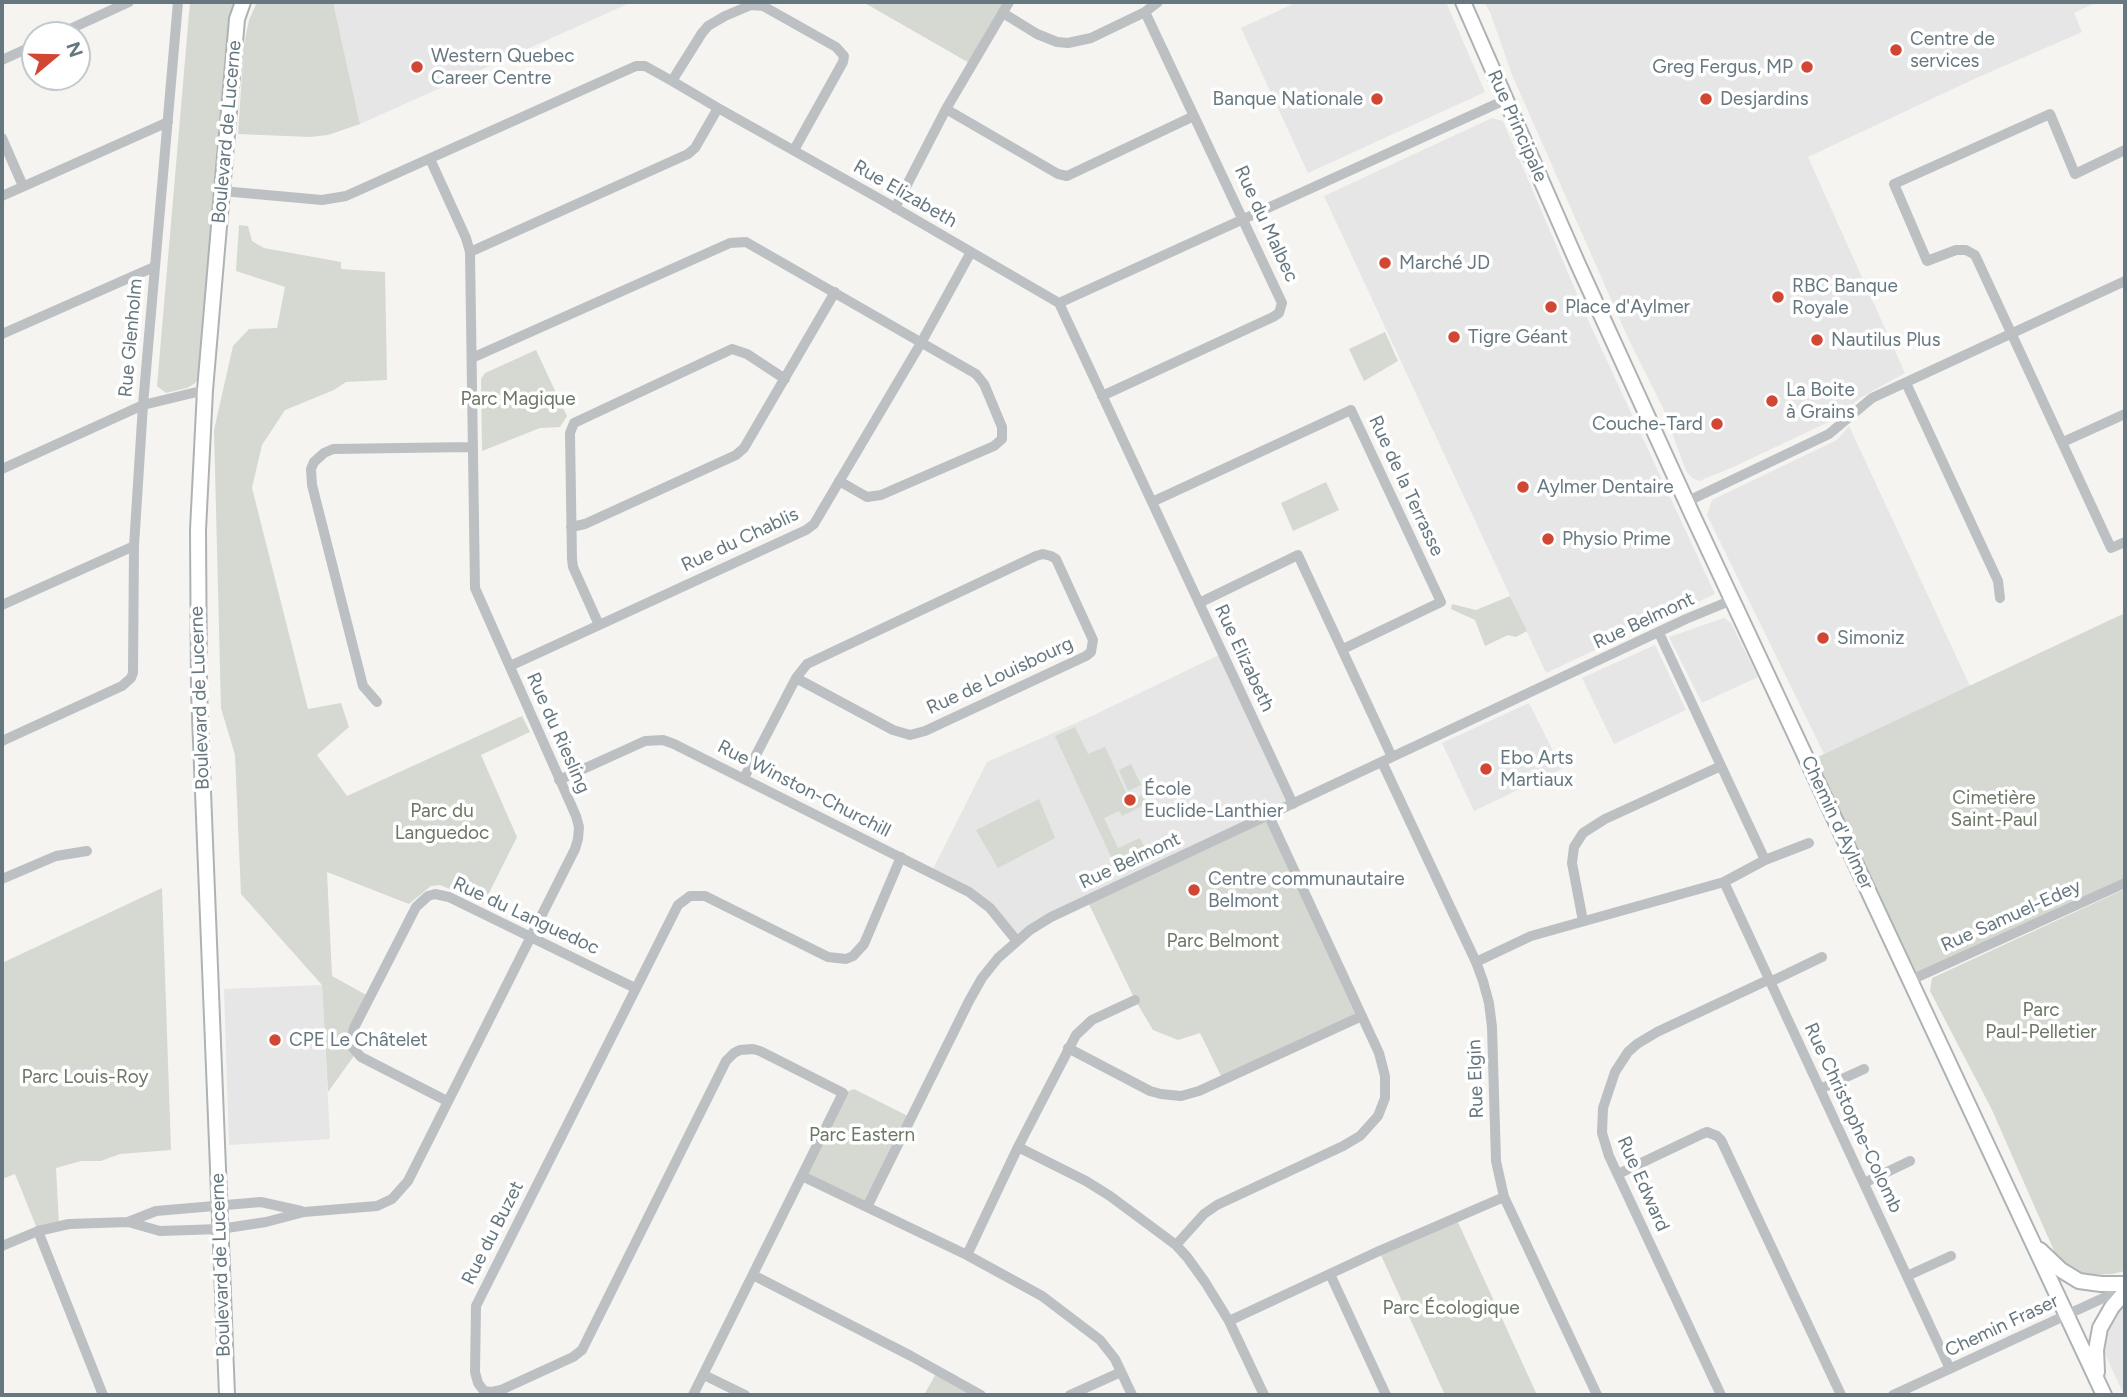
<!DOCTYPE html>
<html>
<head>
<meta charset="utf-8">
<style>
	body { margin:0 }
	#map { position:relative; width:2127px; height:1397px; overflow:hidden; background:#f5f4f1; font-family:Figtree,sans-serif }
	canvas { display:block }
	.frame { position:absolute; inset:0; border:4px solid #66777f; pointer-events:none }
	.north { position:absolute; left:21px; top:21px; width:70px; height:70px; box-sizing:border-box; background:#fff; border:2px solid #c2c9cc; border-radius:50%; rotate:71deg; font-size:19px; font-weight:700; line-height:28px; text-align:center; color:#66777f }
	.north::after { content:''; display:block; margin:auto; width:24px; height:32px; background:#d24734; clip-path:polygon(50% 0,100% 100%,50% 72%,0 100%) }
</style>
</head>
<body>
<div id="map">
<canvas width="2127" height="1397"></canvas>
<div class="frame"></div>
<div class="north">N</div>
</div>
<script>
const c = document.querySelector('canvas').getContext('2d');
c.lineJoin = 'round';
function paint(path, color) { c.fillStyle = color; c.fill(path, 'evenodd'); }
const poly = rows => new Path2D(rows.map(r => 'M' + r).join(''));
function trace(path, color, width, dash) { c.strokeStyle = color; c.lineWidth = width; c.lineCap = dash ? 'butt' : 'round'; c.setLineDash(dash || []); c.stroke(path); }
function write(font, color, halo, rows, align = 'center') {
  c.font = font + ' Figtree,sans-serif'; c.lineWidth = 7; c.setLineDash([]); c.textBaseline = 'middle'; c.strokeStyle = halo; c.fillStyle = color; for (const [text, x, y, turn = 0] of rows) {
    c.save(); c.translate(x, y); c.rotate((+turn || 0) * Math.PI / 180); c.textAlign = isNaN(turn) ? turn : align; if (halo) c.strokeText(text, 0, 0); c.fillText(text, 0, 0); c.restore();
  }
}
const built = poly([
	[333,2,632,2,360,124],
	[1297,2,1446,2,1485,92,1308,173,1241,28],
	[1484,2,2097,2,2074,13,2082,32,1974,79,1808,157,1905,373,1860,398,1837,418,1731,468,1699,481,1692,478,1686,471,1663,408,1629,340,1513,77,1490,12],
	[1492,118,1503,121,1589,322,1715,594,1546,673,1324,196],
	[1849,426,1970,686,1824,754,1707,515,1712,500,1837,440],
	[1724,618,1731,623,1758,677,1702,703,1669,637],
	[1655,645,1686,710,1614,744,1582,678],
	[1223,653,1293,804,1016,940,990,908,932,871,987,762,1094,715],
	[1529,703,1562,769,1474,811,1442,743],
	[322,985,330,1139,229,1145,224,989],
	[2125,1301,2125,1395,2124,1395,2106,1356,2103,1346,2109,1322]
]);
const green = poly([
	[190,2,238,2,201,376,194,384,187,388,166,393,157,386],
	[257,2,333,2,360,124,328,135,310,137,238,134,244,44,249,20],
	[863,2,1009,2,971,64],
	[239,225,248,226,252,241,264,248,341,262,341,269,385,272,387,380,346,382,334,390,285,410,262,445,252,488,308,709,341,703,349,727,317,755,347,796,522,716,530,732,481,755,517,837,484,903,440,885,431,886,409,904,327,872,332,976,370,997,354,1028,356,1053,328,1092,322,985,241,894,235,755,221,708,214,430,233,346,249,329,277,328,285,287,236,271],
	[1385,332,1398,361,1364,381,1349,349],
	[536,350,567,416,560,427,540,428,482,451,481,379,485,373],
	[1326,482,1339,510,1293,531,1281,503],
	[1510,596,1527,631,1516,637,1508,635,1485,646,1475,620,1451,609,1452,604,1476,610],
	[2125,613,2125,883,1911,980,1807,762],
	[1075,727,1088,754,1105,747,1130,801,1144,794,1148,803,1122,816,1119,811,1104,818,1118,848,1140,838,1149,857,1118,872,1055,736],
	[1131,764,1141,785,1128,791,1119,770],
	[1039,799,1055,838,998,868,976,830],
	[1269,816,1362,1016,1223,1080,1200,1033,1178,1040,1153,1030,1135,1000,1087,900],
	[162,888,171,1150,120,1154,101,1161,81,1161,56,1168,59,1225,38,1231,15,1174,2,1179,2,963],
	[2125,889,2125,1271,2112,1274,2087,1275,2070,1267,2055,1253,1992,1110,1930,991,1932,978],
	[854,1089,912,1118,867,1207,802,1176,843,1093],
	[1456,1218,1537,1395,1445,1395,1379,1251],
	[937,1372,981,1395,924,1395]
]);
const minor = poly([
	[1003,13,1037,34,1057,42,1068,43,1091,38,1145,12,1158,2],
	[57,35,129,2],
	[2,60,35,45],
	[672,81,702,33,708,26,725,16,751,5,763,6,836,47,844,56,843,62,794,150],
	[946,109,1058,174,1067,176,1194,116],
	[2,138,23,186],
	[2125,150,2075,174,2050,114,1894,184,1927,261,1956,250,1966,250,1975,255,2111,548,2125,542],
	[222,191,322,200,346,196,636,66,645,66,672,81,718,108,880,199,1059,303,1293,804],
	[2,196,168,122],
	[895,208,946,109,1009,2],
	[470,252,688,154,695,148,718,108],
	[1059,303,1505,100],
	[2,334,154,267],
	[472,358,730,243,746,242,976,374,984,384,1002,427,1002,439,994,446,881,495,867,497,839,481],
	[1906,383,1998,581,2000,598],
	[1102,396,1273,317,1279,313,1282,303,1145,12],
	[2063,442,2125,414],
	[2,469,143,405,205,390],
	[1152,502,1351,410,1441,602,1343,649],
	[1686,502,1829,434,1872,398,2125,281],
	[571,527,585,524,736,455,744,448,835,292],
	[1199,603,1298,555,1392,757],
	[2,605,134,546],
	[599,625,573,567,572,559,570,433,574,423,732,349,747,354,785,379],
	[1659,633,1765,860],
	[510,666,806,530,814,524,921,343,971,252],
	[377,702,363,686,312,485,311,469,314,462,324,453,333,449,471,447],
	[2,741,122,686,131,678,133,673,134,546,143,405,178,2],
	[1382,762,1476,962,1483,981,1489,1003,1492,1027,1496,1161,1504,1197,1597,1395],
	[744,778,796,678,807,664,1036,556,1043,554,1051,556,1056,559,1093,640,1091,652,1086,656,925,731,910,735,893,730,796,678],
	[559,780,645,741,663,740,674,744,969,892,990,908,1016,940],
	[2,879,56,856,87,851],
	[1724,882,1950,1369],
	[1583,921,1572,863,1574,847,1583,833,1605,819,1721,766],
	[1476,962,1531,936,1724,882,1765,860,1809,843],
	[1911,980,2125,883],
	[1770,982,1822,957],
	[1068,1048,1150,1091,1161,1094,1181,1096,1199,1091,1362,1016],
	[1820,1089,1864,1069],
	[447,1101,361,1057,353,1048,351,1041,354,1028,416,907,428,896,435,894,449,897,635,988],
	[1018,1147,1086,1181,1110,1196,1176,1245,1187,1257,1205,1282,1229,1321,1264,1395],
	[1618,1174,1702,1134,1707,1132,1717,1136,1721,1140,1841,1395],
	[802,1176,967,1255,1042,1296,1100,1340,1115,1359,1132,1395],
	[1864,1183,1910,1161],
	[867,1207,969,1001,982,978,998,958,1030,930,1051,917,1392,757,1686,619,1732,600],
	[128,1222,156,1211,261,1202,301,1211],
	[38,1231,103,1395],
	[1176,1245,1204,1214,1217,1205,1343,1146,1360,1136,1378,1116,1385,1098,1385,1076,1379,1053,1269,816],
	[2,1246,38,1231,69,1224,128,1222,160,1231,220,1229,266,1222,304,1212,377,1206,392,1199,408,1181,575,849,578,839,579,827,576,816,475,588,470,252,466,238,430,159],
	[967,1255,1018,1147,1076,1035,1092,1020,1135,1000],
	[1330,1274,1386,1395],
	[753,1275,911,1356,981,1395],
	[1907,1276,1951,1256],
	[1229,1321,1379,1251,1504,1197],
	[704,1375,745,1395],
	[693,1395,843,1093,760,1051,753,1049,740,1050,734,1053,726,1061,582,1350,573,1357,501,1390,492,1392,484,1391,478,1383,475,1372,476,1306,678,905,690,896,705,896,828,957,846,959,853,956,864,944,901,857],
	[1070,1395,1121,1372],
	[1721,1395,1609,1156,1602,1133,1603,1108,1615,1072,1628,1052,1637,1044,1657,1032,1768,980],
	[1893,1395,2125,1288]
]);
const major = poly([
	[1463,2,1577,262,1692,514,2104,1395],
	[2040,1250,2061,1270,2079,1281,2101,1284,2125,1284],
	[2097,1372,2096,1350,2100,1328,2112,1307,2125,1292],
	[227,1395,199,691,198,530,205,390,222,191,237,19,243,2]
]);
const markers = [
	[1896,50,7,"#d24734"],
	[417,67,7,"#d24734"],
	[1807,67,7,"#d24734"],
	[1377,99,7,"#d24734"],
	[1706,99,7,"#d24734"],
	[1385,263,7,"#d24734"],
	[1778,297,7,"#d24734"],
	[1551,307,7,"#d24734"],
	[1454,337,7,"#d24734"],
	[1817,340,7,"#d24734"],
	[1772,401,7,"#d24734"],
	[1717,424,7,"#d24734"],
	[1523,487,7,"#d24734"],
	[1548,539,7,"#d24734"],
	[1823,638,7,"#d24734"],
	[1486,769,7,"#d24734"],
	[1130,800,7,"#d24734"],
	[1194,890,7,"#d24734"],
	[275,1040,7,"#d24734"]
];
const poiNames = [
	["Centre de",1910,39],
	["services",1910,61],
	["Western Quebec",431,56],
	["Career Centre",431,78],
	["Greg Fergus, MP",1793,67,"right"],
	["Banque Nationale",1363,99,"right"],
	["Desjardins",1720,99],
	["Marché JD",1399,263],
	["RBC Banque",1792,286],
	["Royale",1792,308],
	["Place d'Aylmer",1565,307],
	["Tigre Géant",1468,337],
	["Nautilus Plus",1831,340],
	["La Boite",1786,390],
	["à Grains",1786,412],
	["Couche-Tard",1703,424,"right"],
	["Aylmer Dentaire",1537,487],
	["Physio Prime",1562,539],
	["Simoniz",1837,638],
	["Ebo Arts",1500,758],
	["Martiaux",1500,780],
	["École",1144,789],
	["Euclide-Lanthier",1144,811],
	["Centre communautaire",1208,879],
	["Belmont",1208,901],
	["CPE Le Châtelet",289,1040]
];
const streetNames = [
	["Rue Principale",1517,126,66],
	["Boulevard de Lucerne",227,132,-85],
	["Rue Elizabeth",905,194,30],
	["Rue du Malbec",1266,224,65],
	["Rue Glenholm",131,338,-85],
	["Rue de la Terrasse",1406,486,65],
	["Rue du Chablis",740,540,-25],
	["Rue Belmont",1644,621,-25],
	["Rue Elizabeth",1244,658,65],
	["Rue de Louisbourg",1000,676,-25],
	["Boulevard de Lucerne",200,698,-92],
	["Rue du Riesling",558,733,66],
	["Rue Winston-Churchill",804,789,27],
	["Chemin d'Aylmer",1837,823,65],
	["Rue Belmont",1130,861,-25],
	["Rue du Languedoc",526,916,25],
	["Rue Samuel-Edey",2011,916,-24],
	["Rue Elgin",1476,1079,-92],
	["Rue Christophe-Colomb",1853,1118,65],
	["Rue Edward",1643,1184,66],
	["Rue du Buzet",493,1233,-63],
	["Boulevard de Lucerne",221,1265,-92],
	["Chemin Fraser",2002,1326,-25]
];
const parkNames = [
	["Parc Magique",518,399],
	["Cimetière",1994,798],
	["Saint-Paul",1994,820],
	["Parc du",442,811],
	["Languedoc",442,833],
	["Parc Belmont",1223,941],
	["Parc",2041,1010],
	["Paul-Pelletier",2041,1032],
	["Parc Louis-Roy",85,1077],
	["Parc Eastern",862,1135],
	["Parc Écologique",1451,1308]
];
paint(built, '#e5e6e5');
paint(green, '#d5d9d1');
trace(major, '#adb3b5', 18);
trace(minor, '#bcc0c3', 10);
trace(major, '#fff', 14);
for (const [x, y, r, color] of markers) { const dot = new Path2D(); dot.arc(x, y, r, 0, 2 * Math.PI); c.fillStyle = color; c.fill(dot); trace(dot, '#fff', 2.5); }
write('19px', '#66777f', '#fff', poiNames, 'left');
write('19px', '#66777f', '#fff', streetNames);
write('19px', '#6a7765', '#fff', parkNames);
</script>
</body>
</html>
